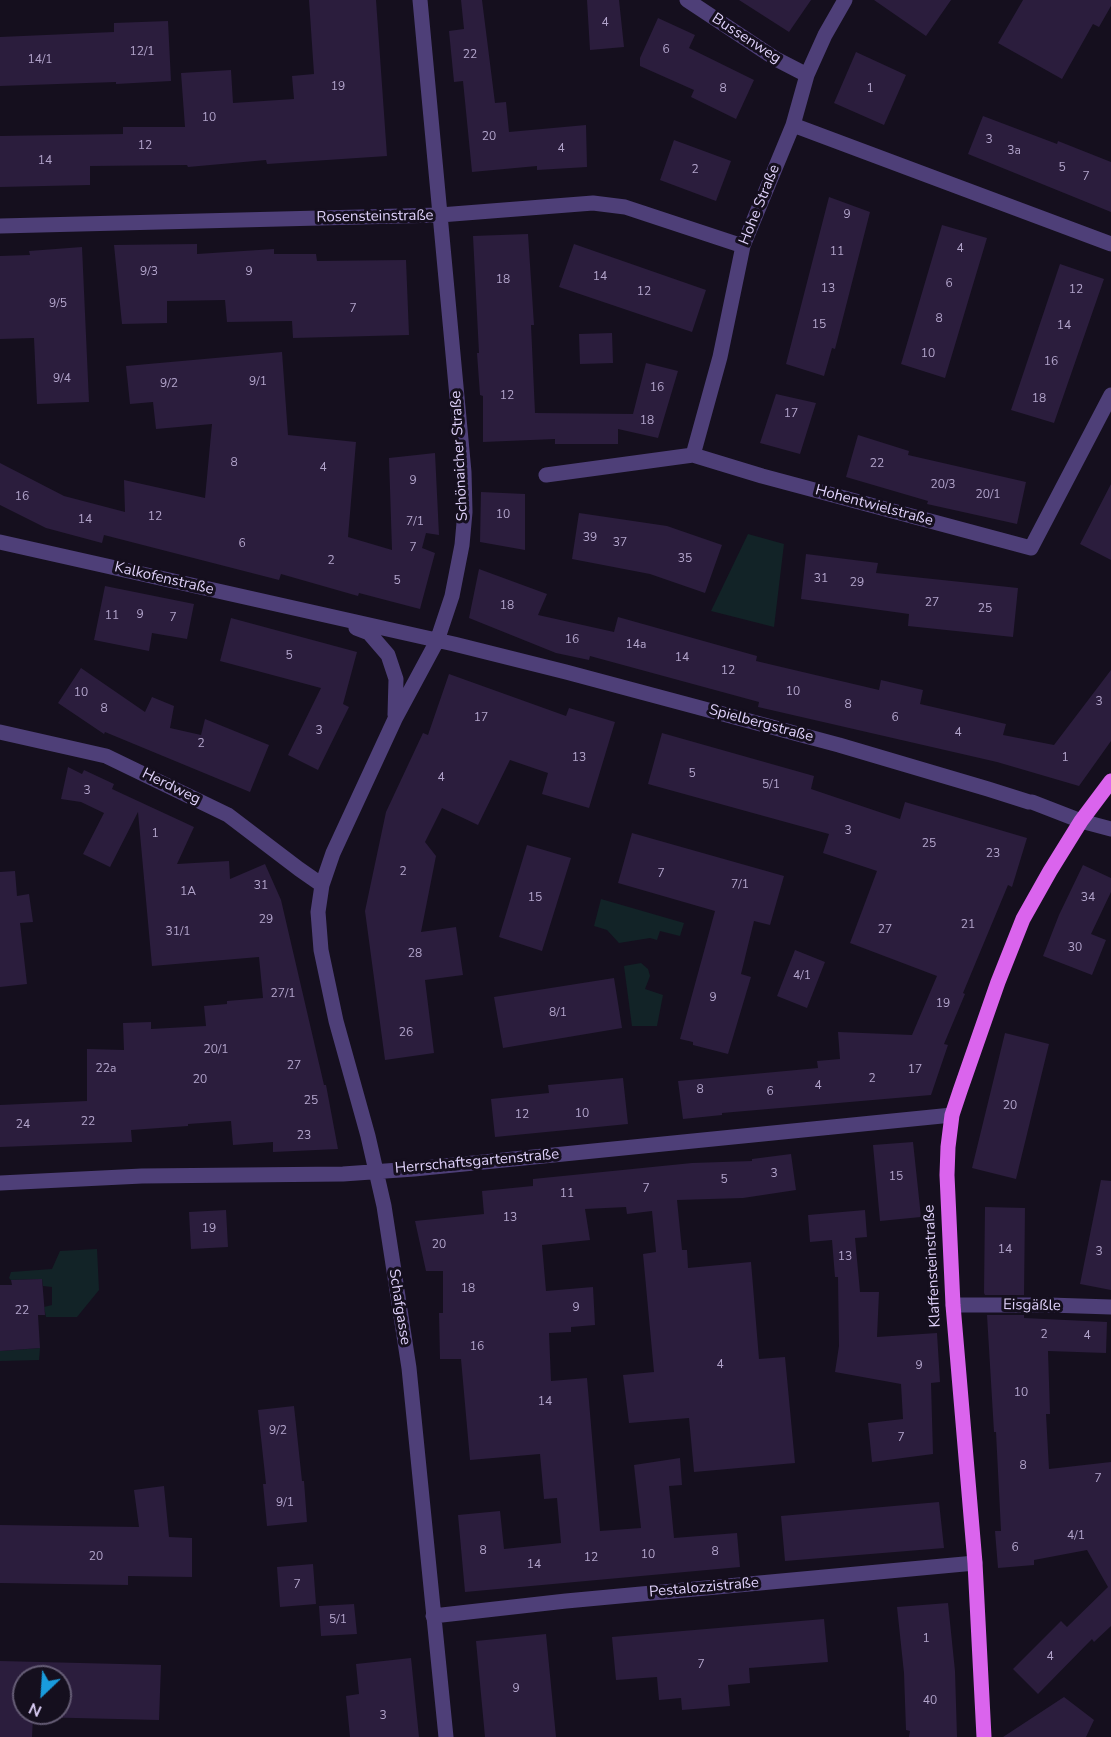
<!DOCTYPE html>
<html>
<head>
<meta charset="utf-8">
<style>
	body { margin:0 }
	#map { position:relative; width:1111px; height:1737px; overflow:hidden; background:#150f1e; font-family:"Nunito Sans",sans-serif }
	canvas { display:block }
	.north { position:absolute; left:12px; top:1665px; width:60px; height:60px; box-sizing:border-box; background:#150f1e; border:2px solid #665d76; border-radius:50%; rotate:205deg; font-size:16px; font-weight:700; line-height:24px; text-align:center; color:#dfd1fa }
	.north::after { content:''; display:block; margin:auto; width:21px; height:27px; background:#199cdd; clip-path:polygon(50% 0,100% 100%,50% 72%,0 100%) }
</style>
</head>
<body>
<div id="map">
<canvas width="1111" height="1737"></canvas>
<div class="north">N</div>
</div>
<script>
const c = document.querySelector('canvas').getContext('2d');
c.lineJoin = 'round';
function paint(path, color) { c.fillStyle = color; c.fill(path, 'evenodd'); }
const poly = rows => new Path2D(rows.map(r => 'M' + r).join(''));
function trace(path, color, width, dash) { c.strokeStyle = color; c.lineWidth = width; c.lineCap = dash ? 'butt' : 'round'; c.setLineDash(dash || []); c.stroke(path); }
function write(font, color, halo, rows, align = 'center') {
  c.font = font + ' "Nunito Sans",sans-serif'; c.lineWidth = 6; c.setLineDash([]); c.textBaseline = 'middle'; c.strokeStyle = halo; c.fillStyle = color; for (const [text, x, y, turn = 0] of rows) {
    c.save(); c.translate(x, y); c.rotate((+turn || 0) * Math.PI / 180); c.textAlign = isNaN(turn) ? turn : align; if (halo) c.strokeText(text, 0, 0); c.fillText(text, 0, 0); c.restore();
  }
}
const green = poly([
	[748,534,784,544,774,627,711,611],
	[601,899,684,923,680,936,660,931,657,940,650,938,619,943,607,930,594,926],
	[641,963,648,969,650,976,645,989,663,995,657,1026,632,1026,624,966],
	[97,1249,99,1290,77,1317,46,1317,44,1307,52,1305,52,1287,43,1286,42,1279,11,1280,9,1278,11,1272,52,1269,60,1251],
	[40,1348,39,1360,0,1361,0,1351]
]);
const building = poly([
	[309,0,376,0,387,156,267,164,266,160,188,167,187,165,90,166,90,185,0,187,0,136,123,134,123,127,185,127,181,73,231,70,233,103,294,99,292,76,314,74],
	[461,0,482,0,495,103,506,102,509,132,586,125,587,167,537,170,537,166,472,172,463,81,454,82,449,31,464,29],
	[587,0,619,0,624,47,590,50],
	[739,0,811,0,789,32],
	[874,0,951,0,926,36],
	[1023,0,1111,0,1111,6,1099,27,1093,24,1062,79,998,43],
	[658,18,695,35,689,48,754,80,736,119,691,97,694,90,640,66,640,58],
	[168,21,171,81,116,84,116,82,0,86,0,37,114,32,114,23],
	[856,52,906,75,884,125,834,103],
	[983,116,1057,144,1058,141,1111,162,1111,212,968,154],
	[674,140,731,161,716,201,660,180],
	[829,197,870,212,835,349,832,348,824,376,786,364],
	[942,225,987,238,945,378,901,364],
	[528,234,534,325,531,325,535,413,633,414,646,363,678,371,658,438,618,429,618,444,555,444,555,439,483,442,483,396,480,395,477,353,479,353,473,236],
	[197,244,197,254,274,249,274,254,316,254,317,261,406,260,409,335,293,338,292,321,227,322,225,300,167,301,167,323,122,324,114,245],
	[574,244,706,290,692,332,559,287],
	[82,247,89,402,37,404,34,338,0,339,0,256,30,255,29,251],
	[1060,264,1104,279,1054,423,1011,410],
	[612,333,613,363,580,364,579,334],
	[282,352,288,435,356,442,348,537,392,550,389,458,435,453,439,535,426,533,422,548,435,553,420,609,359,593,358,596,281,574,279,580,104,535,102,543,46,528,0,505,0,463,64,496,125,512,124,480,205,498,212,424,156,429,153,402,130,404,126,366],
	[776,394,816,403,800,454,760,443],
	[858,435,909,451,908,455,1026,482,1017,524,927,504,928,501,846,477],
	[1111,484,1111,560,1080,544],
	[481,492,525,494,525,550,480,542],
	[579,513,667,526,722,545,705,593,650,574,572,559],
	[806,554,878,563,876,573,1018,588,1013,637,908,626,909,614,801,599],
	[479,569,547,594,538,615,614,632,618,617,757,656,756,661,879,690,881,680,923,690,920,704,1006,724,1003,735,1054,745,1111,670,1111,741,1079,786,997,762,758,707,759,702,590,656,589,660,556,653,469,618],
	[105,586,194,604,187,639,152,633,149,651,94,640],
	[231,618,357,652,343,704,349,707,318,770,288,755,321,688,220,661],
	[81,668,145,712,152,697,174,706,170,728,201,735,205,719,269,745,250,792,105,732,104,734,58,703],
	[449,674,566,716,569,708,615,722,589,808,542,794,548,773,510,760,478,825,442,808,425,842,436,856,421,932,456,927,463,975,425,980,434,1053,385,1060,365,911,386,812,423,733,428,735],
	[662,733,814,776,811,789,900,819,905,802,1027,838,1012,887,1008,885,963,993,965,994,944,1044,948,1045,931,1095,722,1113,722,1115,683,1119,678,1081,818,1068,817,1061,840,1059,838,1032,912,1035,937,976,850,943,877,871,823,853,829,834,648,784],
	[68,767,82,774,84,770,114,784,112,789,194,827,177,864,229,861,230,879,265,864,281,900,324,1085,326,1085,338,1149,273,1152,273,1142,233,1145,231,1121,188,1124,188,1126,131,1130,132,1142,0,1147,0,1105,87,1101,87,1049,124,1050,123,1023,151,1022,151,1029,206,1026,204,1006,227,1004,227,1001,263,998,259,957,152,966,138,812,110,867,83,854,104,813,81,802,61,799],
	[632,833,784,876,770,925,754,921,741,974,751,977,728,1054,693,1045,693,1042,680,1039,715,911,618,883],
	[527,845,571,858,542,951,499,937],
	[1083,865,1111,878,1111,892,1091,934,1106,940,1092,975,1043,956,1059,915],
	[15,871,17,896,29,894,33,922,20,923,27,984,0,987,0,872],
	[795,950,825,962,807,1008,777,996],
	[614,978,622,1028,503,1048,494,997],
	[1005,1033,1049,1044,1016,1179,972,1168],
	[623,1078,628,1124,495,1137,491,1099,549,1093,548,1085],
	[913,1142,921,1217,880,1221,873,1145],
	[791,1154,796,1190,743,1198,677,1200,682,1250,687,1250,688,1268,751,1262,759,1359,785,1357,795,1463,694,1472,689,1418,629,1423,623,1375,654,1372,643,1254,656,1252,652,1211,627,1214,626,1207,585,1209,590,1240,542,1245,546,1291,593,1287,595,1325,571,1327,571,1332,549,1333,551,1381,587,1378,600,1531,641,1528,634,1465,680,1458,682,1485,669,1486,674,1538,737,1533,740,1567,465,1592,458,1515,500,1511,504,1549,561,1543,557,1498,544,1499,540,1454,470,1460,461,1359,440,1359,439,1313,443,1313,443,1271,426,1271,415,1221,484,1214,482,1191,533,1186,533,1179,692,1163,752,1161,752,1159],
	[1101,1180,1111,1181,1111,1290,1080,1284],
	[985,1207,1025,1208,1024,1295,985,1295,984,1293],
	[226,1210,228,1247,191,1249,189,1212],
	[865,1210,867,1237,855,1238,860,1292,879,1292,877,1337,937,1333,940,1382,931,1383,933,1454,872,1462,868,1423,903,1419,901,1384,835,1372,839,1346,838,1277,835,1277,832,1240,810,1242,808,1215],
	[42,1279,45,1315,38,1315,40,1348,0,1351,0,1285,12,1285,11,1280],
	[987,1315,1024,1315,1024,1318,1107,1322,1106,1353,1048,1351,1050,1414,1046,1414,1049,1469,1111,1462,1111,1626,1094,1642,1092,1639,1038,1694,1013,1669,1061,1621,1067,1627,1108,1587,1087,1550,1034,1560,1034,1565,998,1568,995,1531,1001,1531,996,1432,994,1432],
	[294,1406,302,1481,304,1481,307,1522,267,1526,263,1484,266,1484,258,1410],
	[164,1486,169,1537,192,1538,192,1577,128,1576,128,1585,0,1583,0,1525,139,1527,134,1490],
	[939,1502,944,1548,785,1561,781,1516],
	[313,1564,316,1604,280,1607,277,1567],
	[948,1603,955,1671,957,1737,909,1737,910,1731,906,1730,904,1673,897,1607],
	[354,1604,357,1634,321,1636,319,1606],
	[824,1619,828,1662,749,1668,750,1683,728,1685,730,1706,682,1710,681,1698,659,1700,657,1677,616,1680,612,1637],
	[546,1634,556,1737,485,1737,476,1641],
	[411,1658,419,1737,350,1737,346,1696,359,1694,356,1664],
	[0,1661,161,1665,159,1720,33,1717,32,1737,0,1737],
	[24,1677,60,1677,60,1713,24,1713],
	[1064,1697,1094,1720,1086,1737,1003,1737]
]);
const minor = poly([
	[420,0,464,472,465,512,462,545,452,596,437,641,395,719,333,853,322,885,318,912,321,950,336,1021,368,1136,384,1206,409,1368,446,1737],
	[687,0,776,59,807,75],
	[793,125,1111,244],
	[0,226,440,215,593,203,625,207,743,246],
	[693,455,720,357,743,246,793,125,807,75,825,35,845,0],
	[546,475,693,455,762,476,1031,548,1111,395],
	[0,542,454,644,566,672,839,745,988,789,1029,802,1032,802,1081,821,1111,829],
	[356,628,369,633,388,655,396,679,395,715],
	[0,732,106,756,228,815,299,869,322,885],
	[0,1183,142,1176,343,1174,414,1169,952,1115],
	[953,1305,1049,1305,1111,1307],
	[433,1616,566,1601,975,1563]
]);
const major = poly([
	[984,1737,975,1563,953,1305,947,1175,948,1147,952,1115,960,1091,998,982,1023,919,1050,871,1081,821,1111,781]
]);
const numberNames = [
	["4",605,23],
	["6",666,50],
	["12/1",142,52],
	["22",470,55],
	["14/1",40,60],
	["19",338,87],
	["8",723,89],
	["1",870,89],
	["10",209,118],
	["20",489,137],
	["3",989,140],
	["12",145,146],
	["4",561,149],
	["3a",1014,151],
	["14",45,161],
	["5",1062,168],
	["2",695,170],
	["7",1086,177],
	["9",847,215],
	["4",960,249],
	["11",837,252],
	["9/3",149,272],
	["9",249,272],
	["14",600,277],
	["18",503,280],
	["6",949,284],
	["13",828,289],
	["12",1076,290],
	["12",644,292],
	["9/5",58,304],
	["7",353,309],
	["8",939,319],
	["15",819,325],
	["14",1064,326],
	["10",928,354],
	["16",1051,362],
	["9/4",62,379],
	["9/1",258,382],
	["9/2",169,384],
	["16",657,388],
	["12",507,396],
	["18",1039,399],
	["17",791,414],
	["18",647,421],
	["8",234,463],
	["22",877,464],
	["4",323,468],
	["9",413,481],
	["20/3",943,485],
	["20/1",988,495],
	["16",22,497],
	["10",503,515],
	["12",155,517],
	["14",85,520],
	["7/1",415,522],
	["39",590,538],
	["37",620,543],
	["6",242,544],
	["7",413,548],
	["35",685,559],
	["2",331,561],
	["31",821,579],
	["5",397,581],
	["29",857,583],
	["27",932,603],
	["18",507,606],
	["25",985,609],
	["9",140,615],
	["11",112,616],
	["7",173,618],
	["16",572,640],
	["14a",636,645],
	["5",289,656],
	["14",682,658],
	["12",728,671],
	["10",793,692],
	["10",81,693],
	["3",1099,702],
	["8",848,705],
	["8",104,709],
	["17",481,718],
	["6",895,718],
	["3",319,731],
	["4",958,733],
	["2",201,744],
	["13",579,758],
	["1",1065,758],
	["5",692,774],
	["4",441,778],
	["5/1",771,785],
	["3",87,791],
	["3",848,831],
	["1",155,834],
	["25",929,844],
	["23",993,854],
	["2",403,872],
	["7",661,874],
	["7/1",740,885],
	["31",261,886],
	["1A",188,892],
	["15",535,898],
	["34",1088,898],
	["29",266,920],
	["21",968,925],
	["27",885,930],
	["31/1",178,932],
	["30",1075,948],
	["28",415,954],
	["4/1",802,976],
	["27/1",283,994],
	["9",713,998],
	["19",943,1004],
	["8/1",558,1013],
	["26",406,1033],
	["20/1",216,1050],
	["27",294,1066],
	["22a",106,1069],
	["17",915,1070],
	["2",872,1079],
	["20",200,1080],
	["4",818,1086],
	["8",700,1090],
	["6",770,1092],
	["25",311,1101],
	["20",1010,1106],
	["10",582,1114],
	["12",522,1115],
	["22",88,1122],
	["24",23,1125],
	["23",304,1136],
	["3",774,1174],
	["15",896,1177],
	["5",724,1180],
	["7",646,1189],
	["11",567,1194],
	["13",510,1218],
	["19",209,1229],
	["20",439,1245],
	["14",1005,1250],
	["3",1099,1252],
	["13",845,1257],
	["18",468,1289],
	["9",576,1308],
	["22",22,1311],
	["2",1044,1335],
	["4",1087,1336],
	["16",477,1347],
	["4",720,1365],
	["9",919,1366],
	["10",1021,1393],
	["14",545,1402],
	["9/2",278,1431],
	["7",901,1438],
	["8",1023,1466],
	["7",1098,1479],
	["9/1",285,1503],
	["4/1",1076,1536],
	["6",1015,1548],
	["8",483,1551],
	["8",715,1552],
	["10",648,1555],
	["20",96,1557],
	["12",591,1558],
	["14",534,1565],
	["7",297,1585],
	["5/1",338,1620],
	["1",926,1639],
	["4",1050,1657],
	["7",701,1665],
	["9",516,1689],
	["40",930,1701],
	["3",383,1716]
];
const streetNames = [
	["Bussenweg",746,39,33],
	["Hohe Straße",760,205,-68],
	["Rosensteinstraße",375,217,-1],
	["Schönaicher Straße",460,456,-93],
	["Hohentwielstraße",874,506,15],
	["Kalkofenstraße",164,579,13],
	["Spielbergstraße",761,724,15],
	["Herdweg",171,787,26],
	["Herrschaftsgartenstraße",477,1162,-5],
	["Klaffensteinstraße",933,1266,-93],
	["Eisgäßle",1032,1306,1],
	["Schafgasse",399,1307,81],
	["Pestalozzistraße",704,1588,-5]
];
paint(green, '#122327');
paint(building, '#2b1d3d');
trace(minor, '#4e3f78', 15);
trace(major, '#da64ed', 15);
write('12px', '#b2a4cb', null, numberNames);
write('15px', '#dfd1fa', '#150f1e', streetNames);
</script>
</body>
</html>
